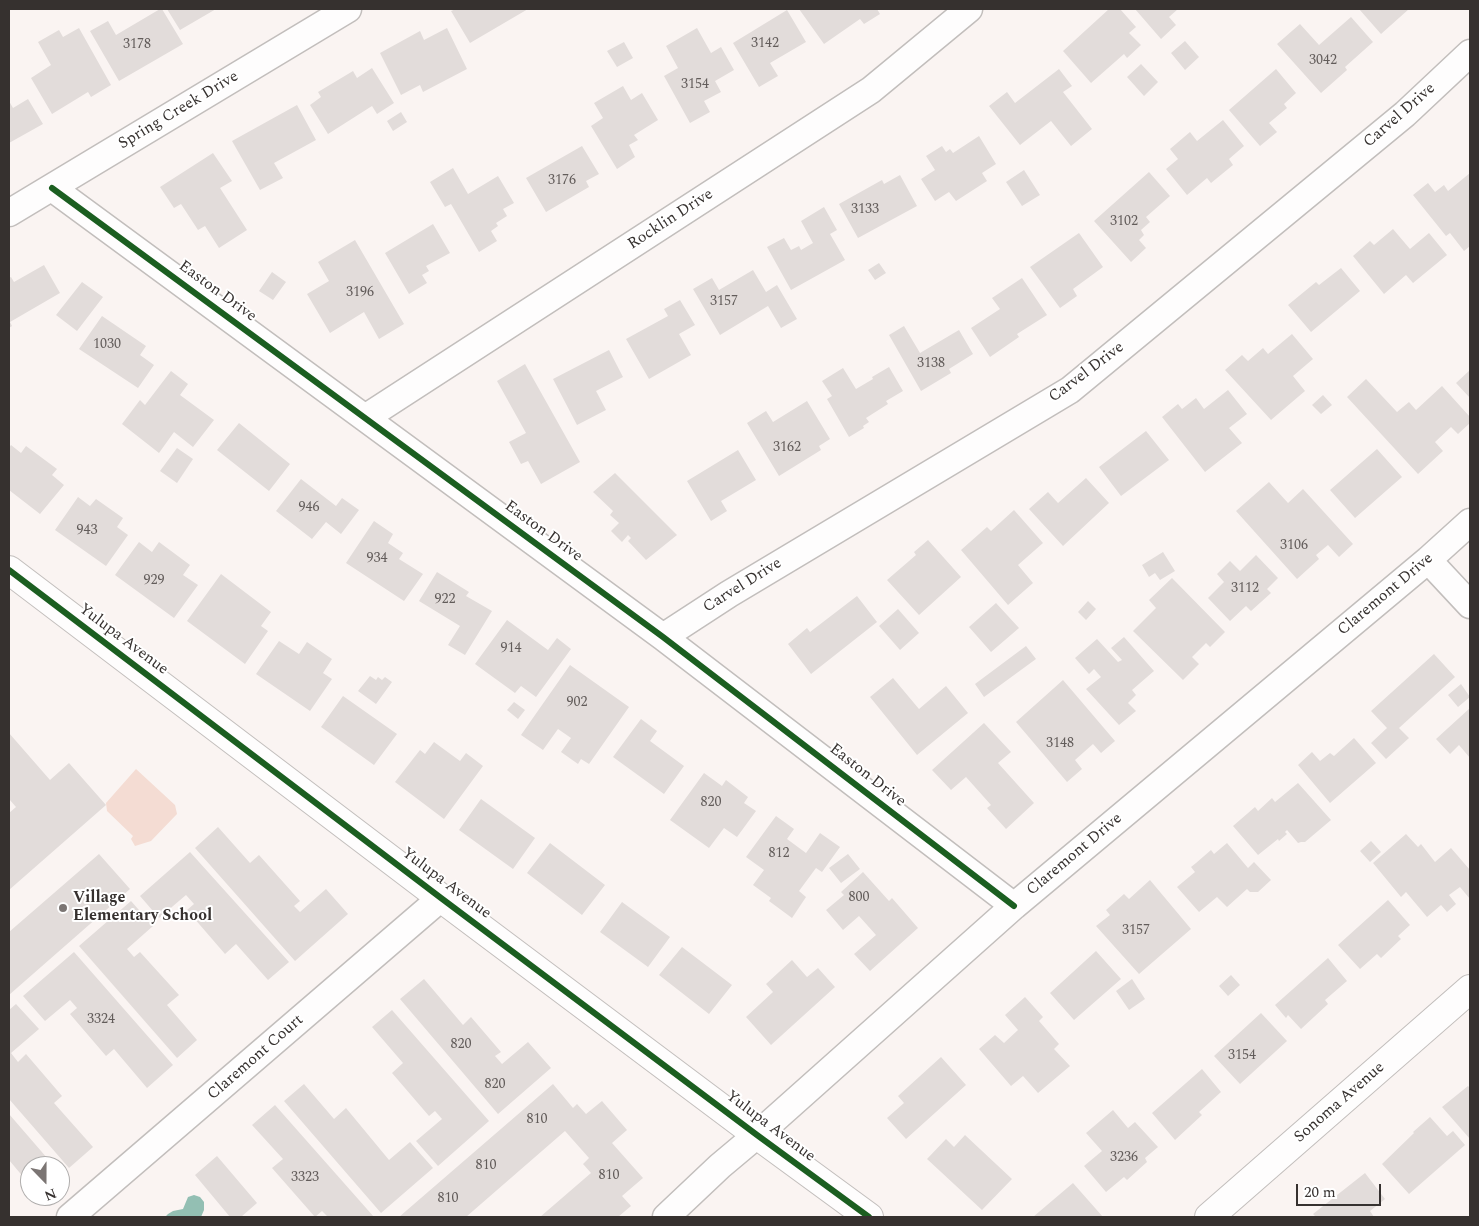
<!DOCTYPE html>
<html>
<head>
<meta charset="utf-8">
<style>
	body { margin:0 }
	#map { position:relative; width:1479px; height:1226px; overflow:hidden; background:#faf4f2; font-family:Spectral,serif }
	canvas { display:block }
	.frame { position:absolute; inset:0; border:10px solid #36312f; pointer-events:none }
	.north { position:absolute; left:20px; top:1156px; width:50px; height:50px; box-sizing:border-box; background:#fff; border:1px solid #afadac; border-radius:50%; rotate:158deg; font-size:14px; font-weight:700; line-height:20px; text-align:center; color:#36312f }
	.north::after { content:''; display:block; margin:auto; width:18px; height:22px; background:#7b7573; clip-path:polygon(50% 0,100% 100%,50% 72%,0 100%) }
	.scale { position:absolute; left:1296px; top:1184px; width:85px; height:22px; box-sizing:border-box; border:2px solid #36312f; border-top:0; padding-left:6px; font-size:15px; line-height:18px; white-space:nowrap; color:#36312f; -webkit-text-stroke:4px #fff; paint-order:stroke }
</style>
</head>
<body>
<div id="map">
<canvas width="1479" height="1226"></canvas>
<div class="frame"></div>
<div class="north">N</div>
<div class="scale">20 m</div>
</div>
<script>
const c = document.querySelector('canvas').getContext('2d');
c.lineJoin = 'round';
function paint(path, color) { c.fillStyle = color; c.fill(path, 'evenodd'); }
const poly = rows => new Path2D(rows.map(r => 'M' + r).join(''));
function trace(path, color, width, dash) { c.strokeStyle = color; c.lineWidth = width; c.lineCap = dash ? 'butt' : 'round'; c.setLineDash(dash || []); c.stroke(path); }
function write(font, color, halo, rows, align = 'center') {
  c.font = font + ' Spectral,serif'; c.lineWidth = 4; c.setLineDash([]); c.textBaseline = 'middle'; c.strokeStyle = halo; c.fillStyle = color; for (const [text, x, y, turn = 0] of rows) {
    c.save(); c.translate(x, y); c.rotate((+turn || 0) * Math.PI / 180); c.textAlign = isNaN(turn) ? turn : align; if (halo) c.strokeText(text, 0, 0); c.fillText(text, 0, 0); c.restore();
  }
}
const green = poly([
	[136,769,175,805,177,814,151,841,135,846,131,839,133,836,107,811,106,803]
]);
const water = poly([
	[194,1195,200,1197,204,1202,204,1210,201,1217,165,1217,168,1214,173,1211,183,1209,188,1197]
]);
const building = poly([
	[160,9,162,9,183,44,119,81,90,31,108,21,116,35],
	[167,9,216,9,180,30],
	[456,9,528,9,470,43,451,11],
	[799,9,877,9,880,14,864,24,860,19,824,44],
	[1109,9,1120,9,1136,27,1129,33,1141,45,1127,58,1124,54,1091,83,1063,51],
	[1135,9,1178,9,1169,17,1176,25,1161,39],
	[1359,9,1409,9,1381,34],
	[787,10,806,42,770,63,778,76,759,87,733,43],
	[1351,17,1373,42,1345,67,1347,70,1321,93,1277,44,1300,24,1319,45],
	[79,28,111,85,91,97,88,92,52,114,31,78,51,65,38,42,59,30,63,37],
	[447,28,467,69,423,92,420,85,401,95,380,53,420,31,424,40],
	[697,28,711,53,721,47,734,70,715,81,721,92,704,101,710,112,690,123,664,76,678,68,666,46],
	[1185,41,1199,57,1185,70,1171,53],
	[624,42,633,58,617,67,607,51],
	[1141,64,1158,82,1144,96,1127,77],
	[372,68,394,103,377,114,372,106,328,134,310,105,321,97,318,92,353,71,357,78],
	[1059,69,1072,86,1063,92,1092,129,1071,146,1051,121,1020,145,989,106,1007,92,1015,103],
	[1276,69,1296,93,1284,104,1287,108,1269,123,1277,132,1260,146,1229,110],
	[623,86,631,100,642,93,658,120,634,135,638,140,629,145,635,157,617,169,591,126,603,118,594,103],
	[28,99,43,124,9,143,9,101,13,108],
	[297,105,316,140,274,163,283,178,260,190,232,141],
	[401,112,407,122,393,131,387,121],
	[1223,120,1244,146,1229,159,1233,165,1211,183,1207,178,1187,195,1166,169,1178,159,1170,149,1190,132,1197,141],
	[979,136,996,164,982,173,987,181,956,201,949,192,935,201,921,179,935,170,926,156,942,146,946,152,950,149,953,153],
	[582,146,599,174,586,181,589,187,546,212,526,178],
	[213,153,232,181,220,188,247,230,219,248,205,226,198,230,181,204,174,208,160,187],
	[453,168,468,194,498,176,514,203,503,209,507,216,496,223,498,226,491,231,497,241,479,252,451,204,445,207,430,182],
	[1024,170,1040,195,1022,206,1006,182],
	[1149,172,1170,196,1146,217,1150,222,1141,230,1144,235,1139,240,1146,248,1131,262,1094,221],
	[1470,173,1470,246,1464,251,1450,233,1446,236,1413,195,1428,183,1435,192,1444,185,1448,191],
	[900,175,917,206,858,238,839,204,882,180,884,184],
	[824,207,837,230,830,234,845,260,791,290,767,247,784,238,791,250,799,246,801,250,813,243,801,221],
	[433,224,450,253,426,266,429,271,422,275,427,283,409,294,385,253],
	[1393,229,1410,249,1429,233,1447,255,1413,283,1406,275,1384,294,1353,256,1370,241,1374,245],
	[1079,233,1103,267,1073,289,1077,296,1060,308,1030,267],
	[355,240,404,324,379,339,364,312,330,333,307,294,329,281,318,262],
	[879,263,886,273,875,280,868,270],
	[44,265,60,293,10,322,12,326,9,328,9,278,11,277,14,282],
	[1341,268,1360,291,1311,332,1288,305,1316,282,1319,285],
	[753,270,766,292,777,285,797,319,781,328,768,306,720,335,693,289,712,278,719,290],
	[272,272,286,282,273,300,259,291],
	[1022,278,1047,315,1017,334,1019,337,990,357,971,328,1000,309,992,298],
	[82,282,103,297,77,331,56,315],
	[680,300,695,325,679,334,691,355,649,379,626,339,668,316,664,309],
	[102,316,146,346,140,355,154,365,138,388,79,349],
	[904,326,920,353,959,330,973,354,949,369,951,373,921,391,889,335],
	[1292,334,1313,359,1293,376,1305,391,1271,420,1225,370,1242,355,1248,361,1263,348,1268,354],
	[609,350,623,377,596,391,606,410,577,425,553,379],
	[525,364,580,462,541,484,528,461,521,464,509,442,526,433,497,381],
	[889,367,903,391,886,401,888,404,866,418,869,422,863,426,864,428,849,437,827,399,832,396,822,381,843,368,856,389,873,379,872,377],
	[1470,370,1470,398,1456,383],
	[171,371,188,384,180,395,214,420,193,447,174,432,159,453,122,424,140,400,145,405],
	[1366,379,1397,412,1409,402,1416,410,1442,386,1470,417,1470,423,1458,434,1451,427,1435,442,1443,451,1418,474,1347,397],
	[1228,390,1247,414,1229,428,1242,443,1205,472,1162,417,1178,404,1182,409,1196,398,1204,409],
	[1323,395,1332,405,1321,414,1312,405],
	[807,401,830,439,819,446,821,450,779,476,747,423,766,411,773,422],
	[239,423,290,464,269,491,217,450],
	[1146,431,1169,460,1121,496,1099,467],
	[11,445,21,453,26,446,57,469,52,475,64,485,40,514,9,490,9,448],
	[177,448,193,459,177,483,160,471],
	[1377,449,1402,477,1355,518,1330,490],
	[738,450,756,480,721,501,727,511,711,521,687,481],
	[615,473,677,535,646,560,628,541,631,538,628,535,622,542,611,531,619,523,610,515,613,511,593,492],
	[1086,478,1109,503,1063,546,1029,509,1048,492,1058,503],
	[301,479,336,506,342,498,359,510,341,534,326,522,312,539,276,511],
	[1269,482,1288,503,1303,489,1353,544,1339,557,1328,545,1316,555,1319,559,1297,579,1236,511],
	[78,497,90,506,96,499,123,518,117,527,128,535,106,566,55,530],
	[1014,510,1043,543,1018,565,1033,583,1008,605,961,550,987,527,991,531],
	[374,521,393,534,388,543,403,553,399,559,423,574,404,601,346,563],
	[928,540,961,577,919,615,887,580,916,555,914,552],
	[139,542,152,552,159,542,190,565,183,575,198,585,174,618,115,575],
	[1163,552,1175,571,1160,580,1155,573,1149,577,1142,565],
	[1256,555,1278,578,1267,589,1271,593,1251,611,1246,606,1230,621,1208,598,1224,582,1217,574,1230,561,1240,571],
	[437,572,469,592,466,596,492,611,465,655,448,645,460,626,419,601],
	[221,574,271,612,261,626,268,631,245,664,187,621],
	[1172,578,1225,632,1210,647,1206,643,1192,657,1199,664,1183,680,1133,631,1156,608,1149,600],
	[857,596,877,622,811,674,788,644,807,628,810,632],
	[1088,601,1096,609,1086,620,1078,612],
	[996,603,1019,628,991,652,969,627],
	[898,609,919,633,900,650,879,626],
	[507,620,548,650,557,638,571,649,536,697,521,686,515,693,475,664],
	[1124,637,1154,671,1132,690,1136,695,1128,703,1136,711,1119,725,1086,689,1101,677,1094,669,1089,674,1075,658,1097,639,1118,662,1122,660,1111,648],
	[279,641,299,654,307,642,332,659,323,673,332,679,310,711,256,674],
	[1026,646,1036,659,984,697,975,684],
	[1434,654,1455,677,1399,728,1409,738,1386,759,1371,743,1387,728,1371,711],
	[570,665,629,707,589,764,581,759,578,764,561,752,571,738,558,729,543,750,521,735],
	[370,676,376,680,378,677,382,680,385,677,392,682,376,704,358,691],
	[893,678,919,709,946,686,968,713,917,755,870,697],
	[1063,680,1115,741,1101,753,1093,744,1075,760,1082,769,1067,782,1016,722],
	[1461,684,1470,697,1458,707,1448,695],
	[343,696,397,734,374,765,321,727],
	[514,702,525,710,518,719,507,710],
	[1470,708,1470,758,1459,745,1450,754,1436,739],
	[641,719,657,731,650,741,684,766,664,794,613,757],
	[984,723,1011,752,998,763,1034,803,1006,829,987,808,991,805,966,777,951,790,932,770],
	[9,733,50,780,69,763,106,805,9,890,9,813,16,807,9,799],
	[1354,738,1376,763,1330,803,1298,765,1312,752,1320,761,1330,753,1334,756],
	[434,742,460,761,466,753,483,766,444,819,395,782,420,750,425,754],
	[704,773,722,786,726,780,748,797,744,803,756,811,737,837,724,828,709,848,670,820],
	[1298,783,1331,820,1305,842,1301,842,1298,843,1287,830,1285,832,1287,834,1279,841,1278,839,1258,855,1233,826,1255,807,1258,811,1272,798,1275,802],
	[481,799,535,838,513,869,459,830],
	[776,816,794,829,787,839,806,853,820,833,840,847,822,872,816,868,799,891,806,897,792,918,769,901,771,898,753,885,764,870,746,857],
	[218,827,250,863,259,855,300,901,294,906,300,912,326,889,348,914,295,961,195,848],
	[1406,834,1418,847,1421,844,1435,862,1451,848,1470,870,1470,899,1460,887,1449,895,1456,904,1447,912,1441,905,1427,917,1406,892,1401,897,1373,863],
	[1371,841,1381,852,1370,862,1360,851],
	[550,843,605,885,582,915,527,873],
	[1227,843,1248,868,1254,862,1271,880,1258,892,1250,892,1247,889,1227,907,1217,897,1199,912,1177,887,1195,872,1191,867,1196,863,1211,850,1214,854],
	[190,852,289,962,268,980,236,944,225,954,187,910,194,904,186,895,159,918,140,896],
	[99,854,130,889,9,995,9,932],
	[848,854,860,869,841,883,829,868],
	[863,872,889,901,892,898,918,928,870,971,854,954,876,935,859,916,843,930,826,910,844,895,841,892],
	[1150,880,1191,929,1139,974,1096,926,1110,915,1106,910,1124,894,1129,899],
	[1388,900,1410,925,1398,936,1401,939,1381,958,1377,954,1360,969,1338,945],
	[131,901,153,926,127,949,134,957,140,952,179,995,167,1005,197,1040,177,1058,79,946],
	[622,902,670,937,648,967,600,932],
	[682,947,732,985,709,1014,659,975],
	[1096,951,1121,979,1074,1020,1050,993],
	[74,952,173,1065,147,1088,114,1049,106,1056,70,1014,77,1008,70,1000,45,1021,23,996],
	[1328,958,1347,981,1325,1000,1328,1004,1301,1029,1288,1015,1286,1018,1275,1005],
	[792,960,807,977,818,968,835,987,771,1045,746,1017,773,992,766,984],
	[1231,975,1240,985,1228,996,1219,986],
	[424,979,463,1025,471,1017,501,1052,495,1056,502,1064,528,1042,551,1068,498,1114,400,999],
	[1132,979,1145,999,1129,1010,1116,991],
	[1025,997,1043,1017,1039,1021,1059,1044,1054,1049,1070,1066,1038,1093,1023,1076,1011,1086,979,1049,995,1035,1004,1043,1018,1030,1005,1015],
	[16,1004,39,1029,11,1053,18,1062,26,1054,62,1096,54,1103,93,1147,69,1168,9,1099,9,1010],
	[392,1010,489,1121,438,1166,416,1141,442,1119,435,1111,429,1116,392,1073,403,1063,372,1027],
	[1261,1013,1287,1041,1240,1084,1214,1056],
	[941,1057,966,1085,906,1139,887,1118,904,1103,898,1096],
	[1202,1069,1221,1092,1199,1112,1202,1115,1175,1140,1152,1113],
	[304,1084,334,1119,346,1108,389,1160,410,1142,433,1168,381,1213,284,1101],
	[553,1084,573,1108,577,1104,586,1114,602,1101,627,1130,612,1143,643,1178,622,1196,631,1206,618,1217,540,1217,591,1173,583,1164,589,1158,565,1131,466,1217,399,1217],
	[1468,1086,1470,1088,1470,1139,1442,1107],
	[275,1105,374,1217,326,1217,327,1216,322,1211,315,1217,272,1168,283,1159,252,1125],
	[1113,1110,1128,1128,1135,1122,1158,1147,1145,1158,1147,1162,1127,1180,1124,1177,1106,1192,1084,1166,1102,1151,1086,1133],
	[9,1114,54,1166,30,1166,30,1185,9,1160],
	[1430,1117,1447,1136,1453,1131,1465,1145,1409,1194,1382,1164,1414,1133,1413,1132],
	[965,1135,1012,1179,982,1210,927,1159,946,1139,954,1147],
	[217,1156,257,1203,241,1217,230,1217,195,1175],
	[1365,1173,1385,1199,1370,1211,1374,1217,1316,1217,1313,1214],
	[1073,1183,1103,1217,1033,1217]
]);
const street = poly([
	[52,188,663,637,1014,906],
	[9,213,348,9],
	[365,418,871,90,969,9],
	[1428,560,1470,605],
	[663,637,729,594,1070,390,1405,114,1470,53],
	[70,1217,441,898],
	[666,1217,720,1166,757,1135,1014,906,1428,560,1470,522]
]);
const secondary = poly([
	[9,570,441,898,757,1135,869,1217],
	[1209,1217,1470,989]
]);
const cycleway = poly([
	[52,188,663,637,1014,906],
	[9,570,441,898,757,1135,869,1217]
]);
const markers = [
	[63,908,5,"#7b7573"]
];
const numberNames = [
	["3142",765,44],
	["3178",137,45],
	["3042",1323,61],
	["3154",695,85],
	["3176",562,181],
	["3133",865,210],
	["3102",1124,222],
	["3196",360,293],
	["3157",724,302],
	["1030",107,345],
	["3138",931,364],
	["3162",787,448],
	["946",309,508],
	["943",87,531],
	["3106",1294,546],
	["934",377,559],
	["929",154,581],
	["3112",1245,589],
	["922",445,600],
	["914",511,649],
	["902",577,703],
	["3148",1060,744],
	["820",711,803],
	["812",779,854],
	["800",859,898],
	["3157",1136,931],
	["3324",101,1020],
	["820",461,1045],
	["3154",1242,1056],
	["820",495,1085],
	["810",537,1120],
	["3236",1124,1158],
	["810",486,1166],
	["810",609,1176],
	["3323",305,1178],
	["810",448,1199]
];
const streetNames = [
	["Spring Creek Drive",179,111,-31],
	["Carvel Drive",1400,116,-41],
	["Rocklin Drive",671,220,-33],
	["Easton Drive",217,292,36],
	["Carvel Drive",1087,373,-37],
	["Easton Drive",543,532,36],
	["Carvel Drive",743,586,-32],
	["Claremont Drive",1386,595,-40],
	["Yulupa Avenue",123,640,37],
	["Easton Drive",867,776,38],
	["Claremont Drive",1075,855,-40],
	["Yulupa Avenue",446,884,37],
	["Claremont Court",256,1058,-41],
	["Sonoma Avenue",1340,1103,-41],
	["Yulupa Avenue",770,1127,37]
];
const poiNames = [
	["Village",73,899],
	["Elementary School",73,917]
];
paint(green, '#f4dcd3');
paint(water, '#93bfb3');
paint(building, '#e2dcda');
trace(street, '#c2bebc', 29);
trace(secondary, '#c2bebc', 30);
trace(street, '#fefdfd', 26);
trace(secondary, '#fefdfd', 28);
trace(cycleway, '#1b5e20', 6);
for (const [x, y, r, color] of markers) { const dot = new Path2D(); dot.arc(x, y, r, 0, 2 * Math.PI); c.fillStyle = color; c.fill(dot); trace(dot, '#fff', 2); }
write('14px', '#625c5a', null, numberNames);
write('16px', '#36312f', '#fff', streetNames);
write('bold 16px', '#36312f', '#fff', poiNames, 'left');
</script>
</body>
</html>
